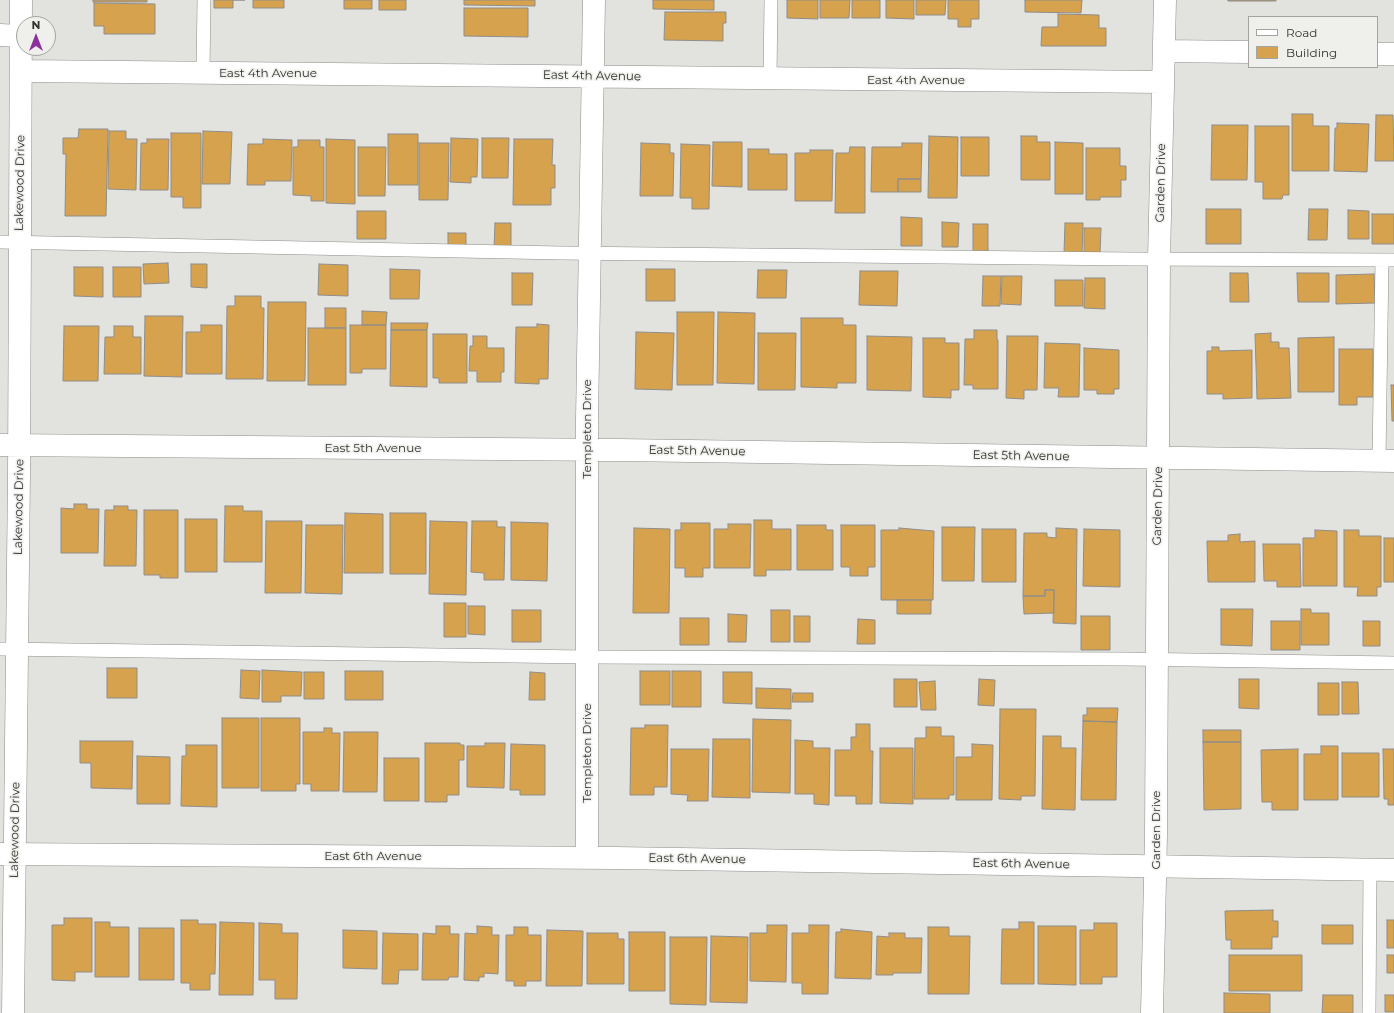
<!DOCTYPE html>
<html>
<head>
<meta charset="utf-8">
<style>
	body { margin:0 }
	#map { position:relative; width:1394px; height:1013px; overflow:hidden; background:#e2e2df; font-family:Montserrat,sans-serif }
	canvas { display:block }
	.legend { position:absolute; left:1248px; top:16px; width:130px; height:52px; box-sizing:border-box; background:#efefec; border:1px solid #a3a3a1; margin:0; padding:5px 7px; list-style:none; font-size:12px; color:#323230 }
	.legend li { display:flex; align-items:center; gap:8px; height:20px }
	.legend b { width:20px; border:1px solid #a3a3a1 }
	.north { position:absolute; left:16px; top:16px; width:40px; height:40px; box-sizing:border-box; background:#efefec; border:1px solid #a3a3a1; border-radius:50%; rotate:0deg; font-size:11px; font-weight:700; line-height:16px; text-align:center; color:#323230 }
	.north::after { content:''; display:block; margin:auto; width:14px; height:18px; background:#8b329d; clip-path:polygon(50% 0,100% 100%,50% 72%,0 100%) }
</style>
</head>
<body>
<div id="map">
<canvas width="1394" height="1013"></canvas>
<ul class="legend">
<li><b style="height:5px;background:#fff"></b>Road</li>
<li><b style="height:11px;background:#d6a24d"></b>Building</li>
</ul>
<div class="north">N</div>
</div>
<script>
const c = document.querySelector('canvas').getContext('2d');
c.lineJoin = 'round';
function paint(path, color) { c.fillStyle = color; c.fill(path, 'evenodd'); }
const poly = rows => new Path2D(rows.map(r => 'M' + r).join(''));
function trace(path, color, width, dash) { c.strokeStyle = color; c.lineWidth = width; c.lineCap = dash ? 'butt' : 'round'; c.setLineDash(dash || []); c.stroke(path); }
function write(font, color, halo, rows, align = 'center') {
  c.font = font + ' Montserrat,sans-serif'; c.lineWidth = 3; c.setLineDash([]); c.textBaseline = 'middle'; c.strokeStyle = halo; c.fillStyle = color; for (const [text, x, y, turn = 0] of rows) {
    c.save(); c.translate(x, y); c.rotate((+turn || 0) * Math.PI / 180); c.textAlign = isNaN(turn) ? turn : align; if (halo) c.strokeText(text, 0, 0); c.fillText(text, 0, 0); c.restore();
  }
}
const building = poly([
	[93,0,147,0,147,2,93,2,93,0],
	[214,0,245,0,233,0,233,8,214,8,214,0],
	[253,0,284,0,284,8,253,8,253,0],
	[344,0,372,0,372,9,344,9,344,0],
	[379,0,406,0,406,10,379,10,379,0],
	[464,0,535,0,535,6,464,5,464,0],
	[653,0,714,0,714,10,653,9,653,0],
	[787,0,818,0,818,19,787,18,787,0],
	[820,0,850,0,849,18,820,18,820,0],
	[852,0,880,0,880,18,852,18,852,0],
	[886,0,914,0,914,19,886,18,886,0],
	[916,0,946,0,945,15,916,15,916,0],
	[948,0,979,0,979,19,971,19,971,27,958,27,958,19,948,19,948,0],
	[1025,0,1082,0,1081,13,1025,12,1025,0],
	[1228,0,1276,0,1276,1,1228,1,1228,0],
	[94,3,155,4,155,34,104,34,104,26,94,26,94,3],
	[464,8,528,8,528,37,464,36,464,8],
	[665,12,726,12,726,23,723,23,723,41,664,40,665,12],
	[1058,14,1099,15,1099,28,1106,28,1106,46,1041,46,1042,27,1058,27,1058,14],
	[1292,114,1313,114,1313,126,1329,126,1329,171,1292,171,1292,114],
	[1376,115,1393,115,1394,161,1375,161,1376,115],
	[1337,123,1369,124,1367,172,1334,171,1335,128,1337,128,1337,123],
	[1212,125,1248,125,1247,180,1211,180,1212,125],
	[1255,126,1289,126,1289,195,1283,195,1282,199,1263,199,1263,182,1255,182,1255,126],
	[79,129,108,129,106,216,65,216,66,154,63,154,63,138,78,138,79,129],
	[109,131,126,131,126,139,137,139,136,190,108,189,109,131],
	[203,131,232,132,230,184,202,184,203,131],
	[171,133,201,133,201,208,183,208,183,197,171,197,171,133],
	[388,134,418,134,418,185,388,185,388,134],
	[929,136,958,137,957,198,928,198,929,136],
	[1021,136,1037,136,1037,142,1050,142,1050,180,1021,180,1021,136],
	[961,137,989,137,989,176,961,176,961,137],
	[451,138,478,139,477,177,471,177,471,183,450,182,451,138],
	[482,138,509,138,508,178,482,178,482,138],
	[147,139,169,139,168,190,140,190,141,143,147,143,147,139],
	[263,139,292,140,291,181,265,181,265,185,247,185,248,144,263,144,263,139],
	[326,139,355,140,355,204,326,203,326,139],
	[514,139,553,139,552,165,555,165,555,188,551,188,551,205,513,205,514,139],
	[298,140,320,140,320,147,324,147,324,201,311,201,311,196,293,195,293,147,298,147,298,140],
	[713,142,742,142,742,187,712,186,713,142],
	[1055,142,1083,143,1083,194,1055,194,1055,142],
	[419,143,449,143,448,200,419,200,419,143],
	[641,143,670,144,670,153,674,153,673,196,640,196,641,143],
	[902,143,922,143,921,179,898,179,898,192,871,192,872,147,902,147,902,143],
	[681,144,710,145,709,209,692,209,692,198,680,198,681,144],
	[358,147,386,147,385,196,358,196,358,147],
	[850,147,865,147,865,213,835,213,836,153,849,153,850,147],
	[1086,148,1120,148,1120,166,1126,166,1126,180,1121,180,1121,197,1100,197,1100,200,1086,200,1086,148],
	[748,149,769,149,769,154,787,154,787,190,748,190,748,149],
	[810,150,833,150,832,201,795,201,795,153,810,153,810,150],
	[898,179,921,179,921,192,898,192,898,179],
	[1206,209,1241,209,1241,244,1206,244,1206,209],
	[1309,209,1328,209,1327,240,1308,240,1309,209],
	[1348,210,1369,211,1369,239,1348,239,1348,210],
	[357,211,386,211,386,239,357,239,357,211],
	[1372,214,1394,214,1394,244,1372,244,1372,214],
	[901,217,922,218,922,246,901,246,901,217],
	[942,222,959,223,958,247,942,247,942,222],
	[495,223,511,223,511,248,494,248,495,223],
	[1065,223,1083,223,1082,254,1064,253,1065,223],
	[973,224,988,224,988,251,973,251,973,224],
	[1084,228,1101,228,1100,254,1084,254,1084,228],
	[448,233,466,233,466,246,448,246,448,233],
	[168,263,169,283,144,284,143,264,168,263],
	[191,264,207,264,207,288,191,287,191,264],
	[319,264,348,265,348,296,318,295,319,264],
	[74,267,103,267,103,297,74,296,74,267],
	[113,267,141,267,141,297,113,297,113,267],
	[390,269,420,270,419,299,390,299,390,269],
	[646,269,675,269,675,301,646,301,646,269],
	[758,270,787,270,786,298,757,298,758,270],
	[860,271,898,271,897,306,859,305,860,271],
	[512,273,533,273,532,305,512,305,512,273],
	[1230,273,1248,273,1249,302,1230,302,1230,273],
	[1297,273,1329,273,1329,302,1298,302,1297,273],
	[1374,274,1375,303,1336,304,1336,275,1374,274],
	[983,276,1001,276,1000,306,982,306,983,276],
	[1002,276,1022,276,1021,305,1001,304,1002,276],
	[1085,278,1105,278,1105,309,1084,308,1085,278],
	[1055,280,1083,280,1083,306,1055,306,1055,280],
	[235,296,261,296,261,308,264,308,263,379,226,379,227,306,235,306,235,296],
	[268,302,306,302,305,381,267,381,268,302],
	[325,308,346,308,346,328,325,328,325,308],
	[362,311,387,312,386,325,362,325,362,311],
	[677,312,714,312,713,385,677,385,677,312],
	[718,312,755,313,754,384,717,383,718,312],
	[145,316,183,316,182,377,144,376,145,316],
	[801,318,843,318,843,325,856,325,856,383,837,383,837,388,801,387,801,318],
	[391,323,428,323,427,330,391,330,391,323],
	[537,324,549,325,548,379,539,379,539,384,515,383,516,327,537,327,537,324],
	[201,325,222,325,222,374,186,374,186,332,201,332,201,325],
	[350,325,386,325,386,369,362,369,362,373,350,373,350,325],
	[64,326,99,326,98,381,63,381,64,326],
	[114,326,133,326,133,337,141,337,141,374,104,374,105,337,114,337,114,326],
	[308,328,346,328,346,385,308,385,308,328],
	[391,330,427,330,427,387,390,386,391,330],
	[974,330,997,330,997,340,998,340,998,389,973,389,973,385,964,385,965,339,974,339,974,330],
	[636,332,674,333,672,390,635,389,636,332],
	[758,333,796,333,795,390,758,390,758,333],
	[1271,333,1271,342,1279,342,1279,348,1289,348,1291,398,1257,399,1255,334,1271,333],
	[433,334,467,334,467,383,439,383,439,378,433,378,433,334],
	[473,336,487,336,487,348,504,348,504,372,501,372,501,382,477,382,477,371,469,371,470,346,473,346,473,336],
	[867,336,912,337,911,391,867,390,867,336],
	[1007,336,1038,336,1037,390,1024,390,1024,399,1006,398,1007,336],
	[1334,337,1334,392,1298,392,1298,338,1334,337],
	[923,338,945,338,945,343,959,343,959,390,951,390,951,398,923,397,923,338],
	[1045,343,1080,344,1079,397,1058,397,1059,388,1044,388,1045,343],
	[1212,347,1219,347,1219,351,1252,350,1252,398,1223,399,1223,394,1207,394,1207,351,1212,351,1212,347],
	[1084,348,1119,350,1119,389,1114,389,1114,394,1097,394,1097,390,1084,390,1084,348],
	[1339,349,1373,349,1373,397,1357,397,1357,405,1339,405,1339,349],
	[1391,385,1394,385,1394,421,1392,421,1391,385],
	[74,504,87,504,87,509,99,509,98,553,61,553,61,508,74,509,74,504],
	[114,506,128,506,128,510,137,510,136,566,104,566,105,510,114,510,114,506],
	[225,506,243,506,243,511,262,511,262,562,224,562,225,506],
	[144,510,178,510,178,578,160,578,160,575,144,575,144,510],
	[345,513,383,514,383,573,344,573,345,513],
	[390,513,426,513,426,574,390,574,390,513],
	[185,519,217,519,217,572,185,572,185,519],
	[754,520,772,520,772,529,791,529,791,570,766,570,766,576,754,576,754,520],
	[266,521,302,521,301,593,265,593,266,521],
	[430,521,467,522,466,595,429,594,430,521],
	[472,521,497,521,497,527,505,527,504,580,484,580,484,573,471,572,472,521],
	[511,522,548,523,547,581,511,580,511,522],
	[681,523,710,523,710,568,703,568,703,577,685,577,685,568,675,568,675,530,681,530,681,523],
	[728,524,751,524,750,568,714,568,714,529,728,529,728,524],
	[306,525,343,525,342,594,305,593,306,525],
	[797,525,826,525,826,530,833,530,833,570,797,570,797,525],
	[841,525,875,525,875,567,868,567,868,576,850,576,850,567,841,567,841,525],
	[942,527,975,527,974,581,942,581,942,527],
	[634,528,670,529,669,613,633,613,634,528],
	[899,528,934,531,933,600,881,600,881,530,899,530,899,528],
	[1056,528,1077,529,1076,624,1053,623,1054,590,1045,590,1045,596,1023,596,1024,533,1047,533,1047,537,1056,538,1056,528],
	[982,529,1016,529,1016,582,982,582,982,529],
	[1084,529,1120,530,1120,587,1083,586,1084,529],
	[1315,530,1337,531,1337,586,1303,586,1303,538,1315,538,1315,530],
	[1344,530,1359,530,1359,536,1381,536,1381,587,1377,587,1377,596,1357,596,1358,587,1344,587,1344,530],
	[1240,534,1240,542,1255,541,1255,582,1208,582,1207,541,1228,541,1228,535,1240,534],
	[1384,538,1394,538,1394,582,1384,582,1384,538],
	[1263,544,1300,544,1301,587,1277,587,1277,581,1264,581,1263,544],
	[1045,590,1054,590,1054,613,1024,614,1023,596,1045,596,1045,590],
	[897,600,931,600,931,614,897,614,897,600],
	[444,603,466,603,466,637,444,637,444,603],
	[468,606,485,606,485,635,468,634,468,606],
	[1221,609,1253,609,1252,646,1221,645,1221,609],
	[1301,609,1311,609,1311,613,1329,613,1329,645,1301,645,1301,609],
	[512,610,541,610,541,642,512,642,512,610],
	[771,610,790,610,790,642,771,642,771,610],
	[728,614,747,615,746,642,728,642,728,614],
	[794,616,810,616,810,642,794,642,794,616],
	[1081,616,1110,616,1110,650,1081,650,1081,616],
	[680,618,709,618,709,645,680,645,680,618],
	[858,619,875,620,875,644,857,644,858,619],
	[1271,621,1300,621,1300,650,1271,650,1271,621],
	[1363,621,1380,621,1380,646,1363,646,1363,621],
	[107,668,137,668,137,698,107,698,107,668],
	[241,670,260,671,259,699,240,698,241,670],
	[262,670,302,672,301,696,281,696,281,702,262,702,262,670],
	[345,671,383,671,383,700,345,700,345,671],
	[640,671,670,671,670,705,640,705,640,671],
	[672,671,701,671,701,707,672,707,672,671],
	[304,672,324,672,324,699,304,699,304,672],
	[530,672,545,673,545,700,529,700,530,672],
	[723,672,752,672,752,704,723,703,723,672],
	[894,679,917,679,917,707,894,707,894,679],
	[979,679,995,680,994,706,978,705,979,679],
	[1239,679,1259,679,1259,709,1239,708,1239,679],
	[935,681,936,710,921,710,919,682,935,681],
	[1342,682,1358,682,1359,714,1342,714,1342,682],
	[1318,683,1339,683,1339,715,1318,715,1318,683],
	[756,688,791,689,791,709,756,708,756,688],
	[793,693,813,693,813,702,792,702,793,693],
	[1087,708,1118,708,1117,722,1083,721,1083,715,1087,715,1087,708],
	[1000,709,1036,709,1035,796,1021,796,1021,800,999,799,1000,709],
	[222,718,259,718,259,788,222,788,222,718],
	[261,718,300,718,300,784,296,784,296,791,261,791,261,718],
	[753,719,791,720,790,793,752,792,753,719],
	[1083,721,1117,722,1116,800,1081,800,1083,721],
	[856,724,870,724,870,751,873,751,872,804,856,804,856,796,835,796,835,750,851,750,851,737,856,737,856,724],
	[645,725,668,725,667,787,654,787,654,795,630,795,631,728,645,728,645,725],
	[926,727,941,727,941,736,954,736,954,795,949,795,949,799,914,799,915,738,926,738,926,727],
	[324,728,332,728,332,733,340,733,339,791,311,791,311,784,303,784,303,732,324,732,324,728],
	[1203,730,1241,730,1241,742,1203,742,1203,730],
	[344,732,378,732,377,792,343,792,344,732],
	[1043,736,1061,736,1061,748,1076,748,1075,810,1042,809,1043,736],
	[713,739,750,739,750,798,712,797,713,739],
	[795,740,813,741,813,748,830,748,829,805,814,804,814,794,795,794,795,740],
	[80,741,133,741,132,789,91,788,91,763,80,763,80,741],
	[1203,742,1241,742,1241,809,1204,810,1203,742],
	[425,743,460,743,460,745,464,745,464,760,459,760,459,795,447,795,447,802,425,802,425,743],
	[485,743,505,743,504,788,467,787,467,746,485,746,485,743],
	[511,744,545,745,545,795,520,795,520,790,510,790,511,744],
	[972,744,993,745,992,800,956,800,956,757,972,757,972,744],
	[186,745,217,745,217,807,181,806,182,756,186,756,186,745],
	[1321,746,1338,746,1338,800,1304,800,1304,754,1321,754,1321,746],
	[880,748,913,748,913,804,880,803,880,748],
	[671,749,709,749,708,801,687,801,688,795,671,794,671,749],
	[1298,749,1298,810,1272,810,1272,802,1262,802,1261,750,1298,749],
	[1383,749,1394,749,1394,805,1388,805,1388,799,1384,799,1383,749],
	[1342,753,1379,753,1379,797,1342,797,1342,753],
	[137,756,170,757,170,804,137,804,137,756],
	[384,758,419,758,419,801,384,801,384,758],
	[1273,910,1273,921,1278,921,1278,937,1272,937,1272,949,1231,949,1231,940,1226,940,1225,911,1273,910],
	[64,918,92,918,92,972,75,972,75,981,52,980,52,925,64,925,64,918],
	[181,920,198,920,198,924,216,924,215,974,210,974,210,990,190,990,190,983,181,983,181,920],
	[1387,920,1394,920,1394,948,1387,948,1387,920],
	[95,922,110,922,110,927,129,927,129,977,95,977,95,922],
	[220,922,254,923,253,995,219,995,220,922],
	[1019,922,1034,922,1034,984,1001,984,1002,929,1019,929,1019,922],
	[259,923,282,924,282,933,298,933,297,999,275,999,275,980,259,980,259,923],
	[1094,923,1117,923,1117,977,1102,977,1102,984,1080,984,1080,930,1094,930,1094,923],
	[767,925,787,925,786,982,750,981,750,933,767,933,767,925],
	[809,925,829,925,828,994,802,994,802,983,792,983,792,933,809,933,809,925],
	[1322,925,1353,925,1353,944,1322,944,1322,925],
	[436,926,450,926,450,934,459,934,458,977,449,977,448,980,422,980,423,933,436,934,436,926],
	[477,926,492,927,492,935,499,935,498,974,484,973,484,977,479,977,479,981,464,980,465,933,477,934,477,926],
	[1038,926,1076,926,1076,985,1038,984,1038,926],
	[514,927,528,927,528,935,541,935,541,981,526,981,526,986,514,986,514,981,506,981,506,935,514,935,514,927],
	[928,927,949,927,949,936,970,936,969,994,928,994,928,927],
	[139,928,174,928,174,980,139,980,139,928],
	[841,929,872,932,871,979,835,978,836,932,841,932,841,929],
	[343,930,377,931,377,969,343,968,343,930],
	[547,930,583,931,582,986,546,986,547,930],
	[629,932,665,932,665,991,629,991,629,932],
	[383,933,418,934,418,970,399,970,398,984,382,984,383,933],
	[587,933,618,933,618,939,624,939,624,984,587,984,587,933],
	[889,933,905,933,905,938,922,938,921,973,893,973,893,975,876,975,877,936,889,937,889,933],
	[711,936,748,937,747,1003,710,1002,711,936],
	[670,937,707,937,706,1005,670,1004,670,937],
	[1229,955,1302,955,1302,991,1229,991,1229,955],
	[1387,955,1394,955,1394,973,1387,973,1387,955],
	[1224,993,1270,994,1270,1013,1224,1013,1224,993],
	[1323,995,1353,995,1353,1013,1322,1013,1323,995],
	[1385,995,1394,995,1394,1012,1385,1012,1385,995]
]);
const service = poly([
	[203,73,204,0],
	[770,79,771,0],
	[0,242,561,253,1131,259,1394,260],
	[1379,461,1382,260],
	[0,649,587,657,1125,659,1394,663],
	[1369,1013,1370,870]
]);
const minor = poly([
	[0,35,21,36],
	[1164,51,1249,52],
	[1377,54,1394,54],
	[21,71,1163,82],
	[0,445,619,450,1394,461],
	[0,854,615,858,1394,870],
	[587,858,587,419,594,0],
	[13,1013,19,474,21,0],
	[1152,1013,1156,835,1159,259,1165,0]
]);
const streetNames = [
	["East 4th Avenue",268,73],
	["East 4th Avenue",592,76,1],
	["East 4th Avenue",916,80],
	["Lakewood Drive",20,183,-89],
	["Garden Drive",1161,183,-89],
	["Templeton Drive",587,429,-90],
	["East 5th Avenue",373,448],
	["East 5th Avenue",697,451,1],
	["East 5th Avenue",1021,456,1],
	["Garden Drive",1158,506,-89],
	["Lakewood Drive",19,507,-89],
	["Templeton Drive",587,753,-90],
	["Lakewood Drive",15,830,-89],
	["Garden Drive",1156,830,-90],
	["East 6th Avenue",373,856],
	["East 6th Avenue",697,859,1],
	["East 6th Avenue",1021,864,1]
];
paint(building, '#d6a24d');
trace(building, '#8f8d8b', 1);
trace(service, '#8d8d8a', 14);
trace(minor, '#8d8d8a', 23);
trace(service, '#fff', 13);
trace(minor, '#fff', 22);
write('12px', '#323230', '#efefec', streetNames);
</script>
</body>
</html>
